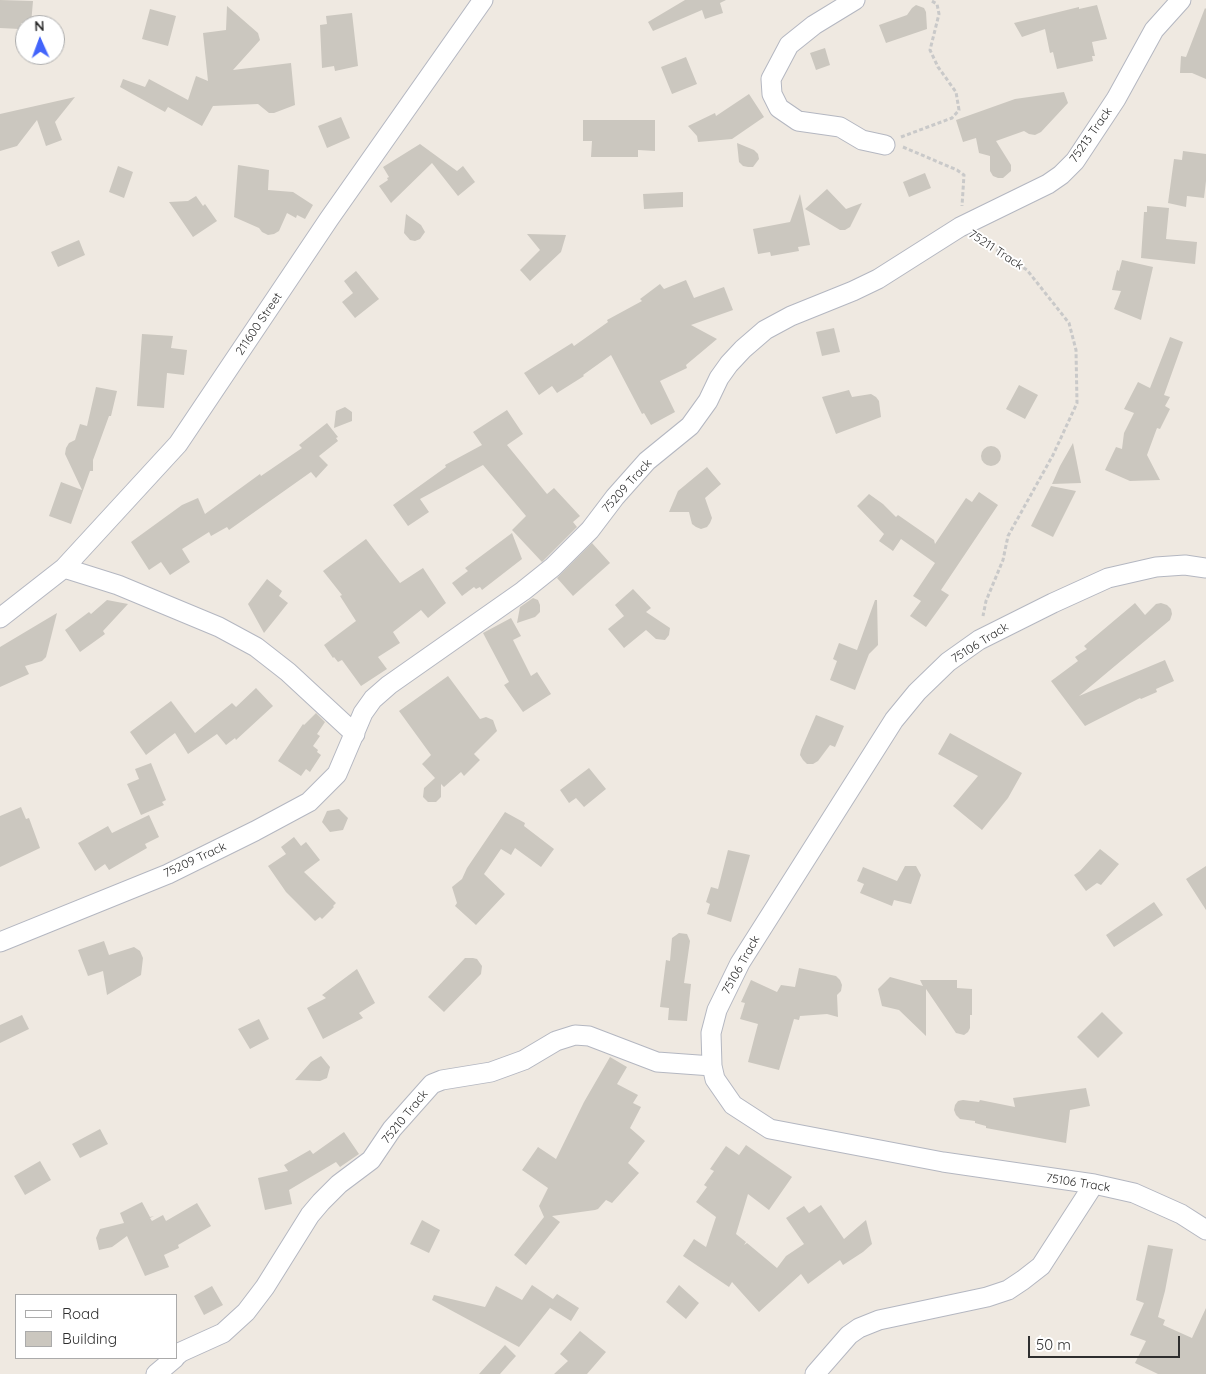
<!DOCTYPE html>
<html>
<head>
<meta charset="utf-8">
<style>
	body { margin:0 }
	#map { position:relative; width:1206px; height:1374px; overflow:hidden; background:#efe9e1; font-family:Quicksand,sans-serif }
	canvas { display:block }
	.legend { position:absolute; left:15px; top:1294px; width:162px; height:65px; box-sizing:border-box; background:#fff; border:1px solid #ababab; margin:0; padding:6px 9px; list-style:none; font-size:15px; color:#2e2e2e }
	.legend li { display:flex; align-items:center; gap:10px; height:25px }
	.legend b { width:25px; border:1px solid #ababab }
	.north { position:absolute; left:15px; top:15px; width:50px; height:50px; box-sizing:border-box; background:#fff; border:1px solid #ababab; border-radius:50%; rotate:358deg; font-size:14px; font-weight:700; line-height:20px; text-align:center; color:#2e2e2e }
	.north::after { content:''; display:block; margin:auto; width:18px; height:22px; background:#4264fb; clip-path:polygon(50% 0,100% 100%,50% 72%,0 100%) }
	.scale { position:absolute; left:1028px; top:1336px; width:152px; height:22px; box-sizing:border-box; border:2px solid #2e2e2e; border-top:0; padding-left:6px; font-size:15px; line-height:18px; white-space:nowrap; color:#2e2e2e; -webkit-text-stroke:4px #fff; paint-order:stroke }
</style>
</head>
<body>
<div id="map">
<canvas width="1206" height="1374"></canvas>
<ul class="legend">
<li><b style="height:6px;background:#fff"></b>Road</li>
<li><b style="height:14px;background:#cbc7bf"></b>Building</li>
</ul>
<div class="north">N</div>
<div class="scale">50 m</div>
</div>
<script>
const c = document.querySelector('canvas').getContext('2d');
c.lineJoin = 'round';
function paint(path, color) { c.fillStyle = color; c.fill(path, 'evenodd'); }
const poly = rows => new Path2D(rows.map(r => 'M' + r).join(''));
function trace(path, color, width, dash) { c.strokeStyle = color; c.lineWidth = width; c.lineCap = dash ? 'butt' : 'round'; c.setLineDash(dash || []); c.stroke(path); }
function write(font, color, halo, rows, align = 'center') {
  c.font = font + ' Quicksand,sans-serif'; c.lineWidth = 4; c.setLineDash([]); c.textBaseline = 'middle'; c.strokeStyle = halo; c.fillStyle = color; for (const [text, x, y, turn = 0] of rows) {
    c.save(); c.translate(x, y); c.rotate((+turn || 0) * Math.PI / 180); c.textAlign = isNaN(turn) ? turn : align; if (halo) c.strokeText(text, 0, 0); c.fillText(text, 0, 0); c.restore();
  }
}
const building = poly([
	[0,0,33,1,31,24,21,23,20,29,0,28],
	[685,0,726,0,720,3,723,13,705,19,702,10,653,31,648,22],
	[916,5,924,8,926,12,927,29,886,43,879,25,907,15,912,8],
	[1097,5,1107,39,1092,42,1095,56,1092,56,1093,61,1057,69,1053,52,1050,53,1045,29,1022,37,1014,23,1079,7,1079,9],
	[227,6,258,33,260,40,233,70,291,63,295,105,274,113,269,113,258,104,213,106,202,126,168,107,165,112,120,87,123,79,145,87,149,79,188,100,196,76,208,81,203,33,226,30],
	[1205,8,1206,9,1206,79,1192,73,1180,73,1181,56,1186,57],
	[150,9,176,16,168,46,142,39],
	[352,13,358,66,335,71,334,66,322,68,320,25,327,24,326,16],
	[825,48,830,65,816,70,810,53],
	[686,57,697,84,672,94,661,67],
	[1064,92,1068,103,1041,132,1035,135,1029,134,1024,131,996,141,1011,165,1011,171,1003,178,998,178,993,176,990,171,990,156,979,153,976,138,963,142,956,120,1015,99],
	[749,94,764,117,732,139,698,142,697,136,688,126,715,113,716,116],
	[75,97,55,122,62,140,46,146,37,120,17,146,0,151,0,114],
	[341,117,350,138,327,148,318,126],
	[583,120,655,120,655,151,638,150,638,157,591,157,592,141,583,141],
	[737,143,754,150,758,154,759,159,753,167,748,167,743,166,739,162],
	[420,144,457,171,463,166,475,182,458,196,432,163,391,203,379,186,388,180,387,178,389,177,383,167],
	[1183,151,1206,154,1206,181,1204,198,1187,196,1186,207,1168,203,1174,159,1182,160],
	[238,165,269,170,268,190,293,192,313,205,305,219,297,215,296,218,287,213,279,231,274,234,268,235,262,232,259,228,234,217],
	[118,166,133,172,124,198,109,192],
	[925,173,931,188,909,197,903,182],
	[827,189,846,209,862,203,850,227,845,230,840,230,805,209],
	[683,192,683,207,644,209,643,194],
	[800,194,810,245,798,247,799,251,771,256,770,252,758,254,753,229,790,222],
	[196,196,203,206,205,204,217,221,193,237,169,202,188,201],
	[1147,206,1169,208,1166,239,1197,242,1195,264,1141,258,1144,212,1147,212],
	[406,214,421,225,425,232,420,239,415,241,410,240,404,233],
	[527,234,566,235,561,252,530,281,520,270,540,250],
	[79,240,85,255,58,267,51,252],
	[1122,260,1153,267,1141,320,1114,309,1121,291,1112,290,1117,270,1119,271],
	[356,271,379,299,355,318,342,302,353,293,344,281],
	[686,280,694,298,724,287,733,310,691,325,717,339,686,365,687,368,660,381,675,412,651,425,644,413,642,414,611,355,583,375,584,376,557,393,552,386,539,395,524,373,572,343,574,346,608,322,607,320,642,301,640,299,660,284,664,289],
	[834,328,840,352,822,356,816,332],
	[142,334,173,336,171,348,187,350,184,375,167,373,164,408,137,406],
	[1170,337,1183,342,1164,395,1170,397,1165,406,1170,409,1160,429,1157,428,1147,455,1160,480,1130,481,1105,470,1116,447,1122,449,1124,433,1134,413,1124,409,1138,382,1150,388],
	[1019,385,1038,395,1025,419,1006,409],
	[96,387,117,391,111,416,109,416,93,460,93,471,90,471,71,524,49,516,61,482,82,490,65,454,66,448,69,443,75,440,80,424,87,426],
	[849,390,852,397,871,394,876,397,879,401,881,417,836,434,822,397],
	[345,407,352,412,352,421,334,428,336,411],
	[507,410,523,434,507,445,547,494,554,488,580,516,573,522,577,527,542,562,512,530,526,516,483,465,420,499,429,512,408,526,393,505,446,467,445,465,482,445,473,432],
	[327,423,338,437,336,438,338,441,319,456,328,465,316,478,311,472,229,530,227,527,211,536,209,532,182,549,190,562,170,575,161,562,149,570,131,542,182,505,198,498,205,514,260,474,261,476,302,448,299,445],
	[1073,443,1081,483,1052,484,1060,466],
	'981 456a10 10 0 1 1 20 0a10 10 0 1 1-20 0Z',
	[707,467,721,484,705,498,712,518,710,523,707,527,701,529,696,527,692,524,689,512,669,512,678,491],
	[1051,486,1076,491,1053,537,1031,526],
	[979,492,998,505,941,590,949,595,926,627,910,616,921,601,913,596,935,563,901,539,893,551,879,541,884,534,857,506,869,494,883,504,896,517,898,515,934,540,935,544,966,498,972,502],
	[512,533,522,559,482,590,480,587,476,589,474,587,462,596,452,583,468,571,465,568],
	[366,539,400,583,423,568,446,603,428,618,421,610,393,632,400,643,378,657,387,669,361,686,342,660,338,662,334,657,333,658,324,645,356,621,340,596,342,595,323,571],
	[592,543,610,563,573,596,557,578],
	[267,579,282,591,279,596,288,603,264,633,248,604],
	[633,589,651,608,646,612,670,628,669,635,665,640,656,639,646,630,624,648,608,629,624,616,615,605],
	[533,598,538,600,540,605,540,612,535,617,517,623,520,607],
	[107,600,128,604,103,631,105,634,80,652,65,630,89,612,91,614],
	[875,600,877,600,878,645,869,654,855,690,830,680,837,661,833,659,839,643,857,650],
	[1135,603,1145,615,1156,604,1161,603,1167,605,1171,609,1172,614,1170,620,1079,696,1165,660,1174,681,1156,689,1157,692,1141,699,1140,698,1085,726,1051,681,1078,661,1075,657,1087,649,1084,646],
	[57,613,46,657,42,661,25,666,29,674,0,687,0,647],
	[511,618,521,636,513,640,531,676,537,672,551,694,523,712,504,685,509,682,483,633],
	[448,676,480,719,486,717,493,720,497,731,474,754,480,760,464,776,461,772,444,787,441,784,441,797,436,802,428,802,423,797,424,788,435,778,422,764,431,755,399,711],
	[256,688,273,706,236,740,235,738,226,745,217,734,188,754,175,733,146,755,130,732,171,701,195,733,232,703,236,707],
	[316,713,325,722,317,734,320,736,313,746,318,750,317,752,321,755,310,772,306,769,301,776,278,761,303,724,304,725],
	[816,715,844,726,835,747,830,745,818,761,813,764,807,764,803,760,800,755,801,750],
	[950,733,1022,773,1008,798,982,830,953,806,978,776,938,754],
	[151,763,166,800,162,802,164,805,141,815,127,784,139,779,135,769],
	[589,768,606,789,584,807,576,798,569,803,560,790],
	[21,807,26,819,29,818,40,848,0,867,0,816],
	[339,809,348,818,343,830,330,832,322,822,327,811],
	[505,812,525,823,524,826,554,849,541,867,515,848,511,855,501,849,484,874,505,894,476,925,455,906,457,903,452,887,462,879,467,868],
	[149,815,159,837,145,844,147,848,109,870,105,864,95,871,78,843,108,826,112,833],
	[294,837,301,846,306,842,320,860,304,872,336,903,333,906,334,907,322,919,320,917,315,921,286,892,268,866,286,854,281,847],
	[1100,849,1119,864,1101,885,1097,883,1086,891,1074,875,1080,871],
	[728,850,750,855,731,922,707,914,710,904,706,902,711,887,718,889],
	[905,866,916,866,921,875,911,904,894,900,892,906,860,893,864,884,857,881,863,867,897,881],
	[1206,866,1206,910,1186,879],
	[1154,902,1163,915,1114,947,1106,935],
	[679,933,687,934,690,941,684,983,691,984,687,1021,668,1020,669,1008,660,1007,666,960,670,961,672,938],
	[104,941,109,955,134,947,140,951,143,958,141,975,107,995,103,971,88,976,78,950],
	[465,958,473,958,477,959,482,966,481,974,444,1012,428,997],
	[799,968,836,976,840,980,842,985,841,991,837,995,838,1017,827,1014,800,1016,799,1020,794,1019,779,1070,748,1062,758,1024,740,1019,745,1003,741,1002,751,980,777,992,781,985,795,987],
	[357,969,375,1003,359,1013,363,1018,323,1039,307,1008,326,998,322,995],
	[890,977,923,986,920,980,957,980,957,988,972,989,972,1015,970,1015,970,1028,968,1032,964,1035,956,1033,926,989,926,1036,899,1010,882,1006,878,989],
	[1102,1012,1123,1033,1098,1058,1077,1037],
	[22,1015,29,1029,0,1043,0,1025],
	[259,1019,269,1039,250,1049,238,1029],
	[321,1056,330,1067,327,1078,320,1081,295,1080,311,1062],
	[610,1057,627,1067,617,1084,638,1095,633,1103,641,1107,630,1128,645,1141,628,1163,639,1173,612,1203,606,1200,598,1209,595,1210,552,1216,560,1222,526,1265,514,1255,544,1217,539,1206,548,1188,522,1170,538,1147,556,1159,584,1102],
	[1086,1088,1090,1106,1070,1110,1066,1143,986,1128,986,1126,975,1123,975,1121,960,1119,956,1115,954,1110,955,1105,958,1101,963,1100,979,1102,980,1100,1015,1107,1013,1098],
	[100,1129,108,1144,80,1158,72,1144],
	[344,1132,359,1154,340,1167,336,1162,289,1190,292,1204,265,1210,258,1178,288,1171,284,1165,310,1150,313,1154],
	[746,1145,792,1177,769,1210,748,1194,736,1234,746,1242,744,1245,747,1243,777,1268,786,1256,804,1244,786,1218,804,1206,809,1213,821,1205,844,1239,866,1220,872,1244,863,1252,843,1265,840,1260,808,1284,801,1274,759,1312,732,1282,729,1287,683,1256,694,1239,706,1247,716,1217,696,1202,707,1187,704,1185,714,1171,710,1169,726,1146,739,1155],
	[40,1161,51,1180,25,1195,14,1176],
	[142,1202,150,1217,154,1216,150,1218,152,1221,163,1215,166,1221,197,1203,211,1226,178,1245,179,1248,164,1255,169,1267,145,1276,127,1236,112,1247,99,1250,96,1238,100,1229,124,1223,120,1213],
	[422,1220,440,1230,429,1253,410,1244],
	[1148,1245,1173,1249,1165,1291,1158,1317,1165,1320,1163,1325,1192,1338,1206,1308,1206,1374,1158,1374,1135,1363,1146,1341,1130,1335,1144,1303,1136,1300],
	[532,1285,553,1299,557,1294,579,1308,571,1321,550,1308,519,1347,432,1300,434,1295,485,1307,496,1286,522,1300],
	[679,1285,699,1303,686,1319,666,1302],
	[212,1286,223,1305,204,1315,194,1296],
	[580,1331,606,1352,587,1374,554,1374,568,1361,560,1354],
	[505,1345,516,1356,500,1374,479,1374]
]);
const path = poly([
	[901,137,952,118,959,110,956,92,938,67,930,50,939,14,937,4,930,0],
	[903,147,957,170,964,175,962,206],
	[980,239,1027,270,1069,323,1076,350,1077,403,1053,455,1008,536,1003,560,986,601,983,616]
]);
const minor = poly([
	[855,0,814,25,789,45,771,79,772,94,779,108,798,121,840,127,862,140,885,145],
	[64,568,118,585,219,627,256,647,288,672,355,734],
	[1206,568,1185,565,1156,567,1108,578,1053,603,979,640,948,662,917,692,894,720,740,963,717,1010,711,1033,712,1066,715,1079,733,1105,770,1129,943,1162,1094,1184,1134,1193,1181,1214,1206,1230],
	[0,618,64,568,178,444,329,219,483,0],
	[0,942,168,874,255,831,309,802,337,774,363,713,373,699,389,685,523,591,553,567,590,530,615,497,647,461,690,426,708,401,719,378,729,364,743,349,765,330,791,316,853,291,878,279,960,227,1048,184,1061,175,1075,161,1116,99,1154,30,1181,0],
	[176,1356,181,1352,223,1333,246,1312,265,1287,310,1215,321,1202,339,1184,371,1160,392,1129,432,1084,442,1080,491,1072,524,1060,556,1041,575,1035,589,1036,657,1062,712,1066],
	[156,1374,175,1358],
	[815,1374,849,1335,859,1328,879,1320,987,1297,1008,1290,1023,1280,1041,1266,1094,1184]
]);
const streetNames = [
	["75213 Track",1091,135,-55],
	["75211 Track",996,250,33],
	["211600 Street",259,324,-56],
	["75209 Track",627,486,-48],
	["75106 Track",980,643,-32],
	["75209 Track",195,860,-25],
	["75106 Track",741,965,-61],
	["75210 Track",405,1117,-51],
	["75106 Track",1078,1183,9]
];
paint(building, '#cbc7bf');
trace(minor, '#b4b7c1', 21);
trace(path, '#c9c9c9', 3, [4, 2.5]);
trace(minor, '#fff', 19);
write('12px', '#2e2e2e', '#fff', streetNames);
</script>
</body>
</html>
